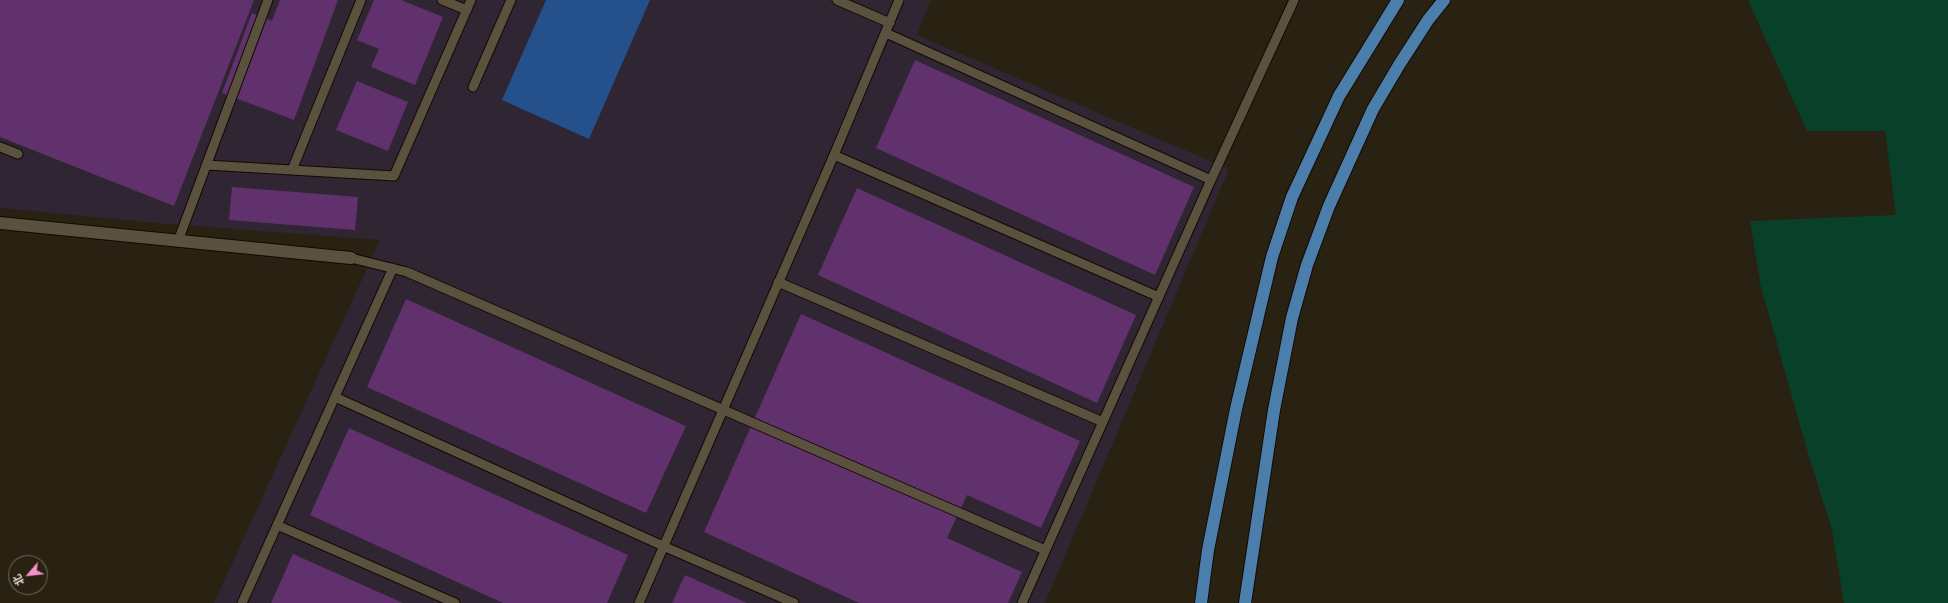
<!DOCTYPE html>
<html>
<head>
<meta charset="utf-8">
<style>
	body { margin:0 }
	#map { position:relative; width:1948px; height:603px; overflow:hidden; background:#292111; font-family:"Space Grotesk","Noto Sans SC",sans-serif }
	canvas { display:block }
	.north { position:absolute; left:8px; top:555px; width:40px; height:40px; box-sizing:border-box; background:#292111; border:1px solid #736c5e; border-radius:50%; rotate:242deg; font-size:11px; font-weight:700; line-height:16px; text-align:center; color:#e2ddd2 }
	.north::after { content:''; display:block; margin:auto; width:14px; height:18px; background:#f890cb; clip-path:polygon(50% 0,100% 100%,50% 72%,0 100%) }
</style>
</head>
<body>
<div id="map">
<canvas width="1948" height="603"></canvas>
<div class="north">北</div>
</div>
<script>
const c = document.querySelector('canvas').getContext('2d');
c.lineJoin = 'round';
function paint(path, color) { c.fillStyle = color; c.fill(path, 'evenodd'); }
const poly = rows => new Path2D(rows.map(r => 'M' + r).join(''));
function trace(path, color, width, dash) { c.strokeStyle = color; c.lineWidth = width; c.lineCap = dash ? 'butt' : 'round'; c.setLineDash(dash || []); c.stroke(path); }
const industrial = poly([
	[0,0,931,0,917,35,1229,169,1045,603,214,603,380,240,167,224,0,208]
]);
const green = poly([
	[1748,0,1948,0,1948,603,1844,603,1832,530,1807,450,1761,287,1750,221,1896,215,1885,131,1807,131]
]);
const water = poly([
	[546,0,650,0,589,139,502,100]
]);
const building = poly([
	[0,0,254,0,174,206,0,137],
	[280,0,338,0,294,120,222,93,252,13,272,21],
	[374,0,401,0,443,17,415,85,371,67,379,49,357,40],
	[915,60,1194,187,1155,275,876,148],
	[357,81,408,102,388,151,336,130],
	[232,187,358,197,355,230,229,220],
	[857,188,1136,315,1097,403,818,275],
	[406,299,686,426,646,513,367,387],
	[801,314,1080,441,1041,528,967,495,947,538,1022,572,1008,603,859,603,704,532],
	[349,428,628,555,607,603,503,603,310,515],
	[293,554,403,603,271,603],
	[685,575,747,603,672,603]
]);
const service = poly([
	[442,0,467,10],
	[837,0,890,23],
	[886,33,1211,180,1022,603],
	[473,87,511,0],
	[0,147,18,154],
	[834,155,1159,297],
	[206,165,394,176,471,0],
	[292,170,361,0],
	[1211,180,1294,0],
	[178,241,268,0],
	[351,258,407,272,1045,550],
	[778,282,1103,422],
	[335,397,663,546,794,603],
	[277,525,455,603],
	[242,603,393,268],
	[639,603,834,155,899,0]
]);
const minor = poly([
	[0,223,351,258]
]);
const primary = poly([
	[1201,603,1208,550,1236,409,1272,257,1292,197,1339,96,1398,0],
	[1245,603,1274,410,1292,318,1307,265,1329,206,1373,109,1399,65,1428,20,1444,0]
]);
paint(industrial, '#302533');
paint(green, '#094029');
paint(water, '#24508c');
paint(building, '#61316d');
trace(service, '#120a00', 11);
trace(minor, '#120a00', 14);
trace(primary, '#120a00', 14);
trace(service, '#5a513f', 9);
trace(minor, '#5a513f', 12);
trace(primary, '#4b7eaa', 12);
</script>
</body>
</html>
